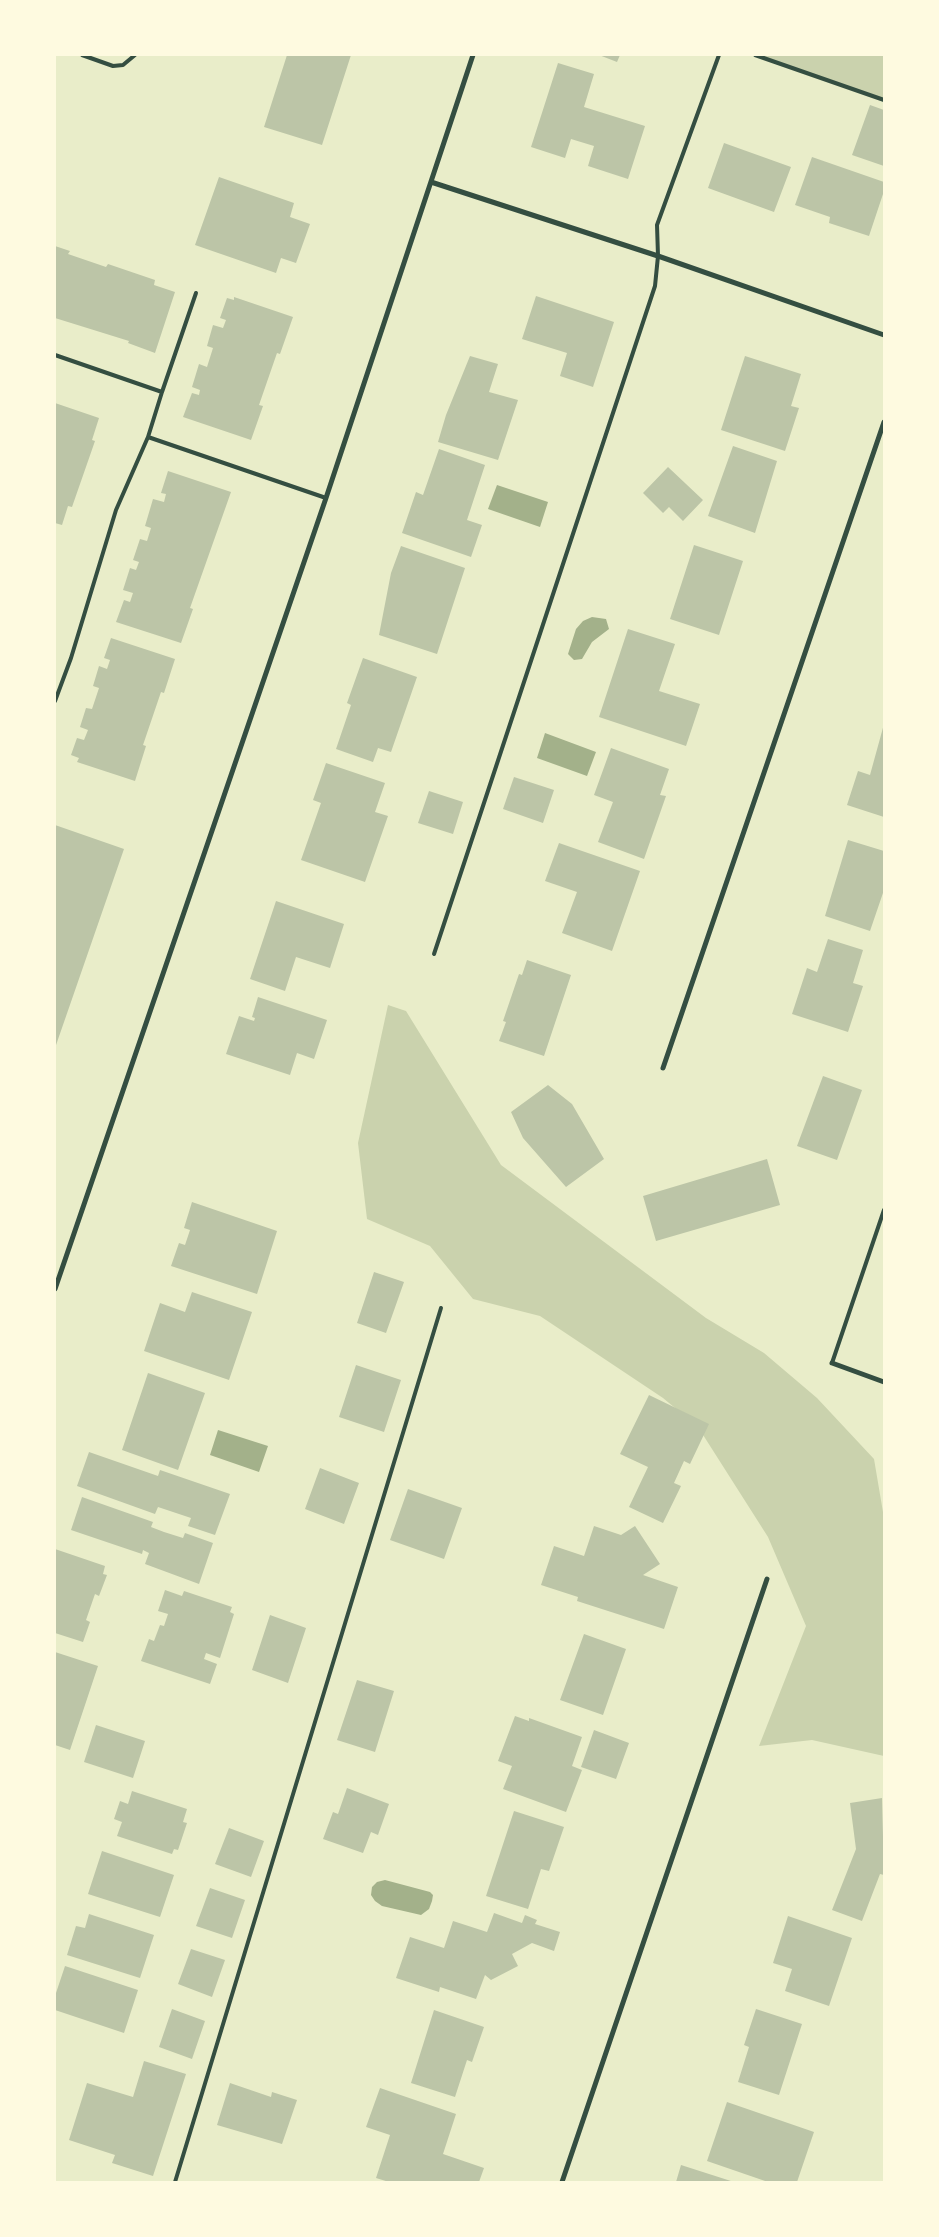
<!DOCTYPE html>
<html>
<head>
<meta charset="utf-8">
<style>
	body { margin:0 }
	#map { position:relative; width:939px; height:2237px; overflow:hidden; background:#e9edc9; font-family:"Open Sans",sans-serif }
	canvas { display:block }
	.frame { position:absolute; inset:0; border:56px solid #fefae0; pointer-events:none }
</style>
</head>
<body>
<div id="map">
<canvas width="939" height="2237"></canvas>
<div class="frame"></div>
</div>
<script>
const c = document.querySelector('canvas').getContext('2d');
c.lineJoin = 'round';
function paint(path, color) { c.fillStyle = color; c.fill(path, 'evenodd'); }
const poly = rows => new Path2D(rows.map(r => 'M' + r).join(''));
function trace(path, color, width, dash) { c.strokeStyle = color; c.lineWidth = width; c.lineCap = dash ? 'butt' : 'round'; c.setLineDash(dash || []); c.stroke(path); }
const green = poly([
	[755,55,884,55,884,100],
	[388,1005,406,1011,501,1165,706,1318,764,1353,817,1398,874,1459,884,1518,884,1756,812,1740,759,1746,806,1626,768,1537,698,1427,663,1398,540,1316,473,1299,430,1246,367,1219,358,1143]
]);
const water = poly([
	[497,485,548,502,540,527,488,509],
	[592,617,606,619,609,629,592,642,582,659,574,660,568,654,576,629,583,621],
	[545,733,596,752,587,776,537,758],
	[218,1430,268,1446,259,1472,210,1455],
	[385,1880,430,1892,433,1895,432,1901,429,1909,421,1915,382,1906,375,1901,371,1895,372,1887,377,1882]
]);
const building = poly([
	[287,55,351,55,322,145,264,127],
	[599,55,620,55,617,62],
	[558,63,594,74,584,107,645,126,628,179,588,166,594,146,571,139,565,158,531,147],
	[870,105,884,110,884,166,852,155],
	[724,143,791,167,774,212,708,188],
	[812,157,884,182,884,191,869,236,829,223,830,217,795,205],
	[219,177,294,203,290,217,310,224,296,263,281,258,276,273,195,245],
	[55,246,70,251,68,254,106,267,108,264,155,280,154,285,175,292,155,353,128,343,129,341,55,318],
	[536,296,614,322,593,387,560,376,567,353,522,339],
	[234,297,293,317,280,354,277,353,259,405,263,406,251,440,183,417,192,393,199,395,200,390,192,387,199,364,207,367,213,348,207,346,213,325,223,328,226,320,220,318,227,298,234,300],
	[470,356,498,364,489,392,518,400,498,460,438,442,446,415],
	[745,356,801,374,791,406,799,408,785,451,721,430],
	[55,403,99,418,92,440,95,441,72,507,68,506,62,525,55,523],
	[733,446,777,461,755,533,708,516],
	[439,449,485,465,467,520,482,525,471,557,402,533,416,492,423,495],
	[668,467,703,500,683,521,669,507,663,513,643,493],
	[168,471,231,492,190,608,193,609,181,643,116,622,124,600,130,602,133,593,123,590,130,568,136,570,139,562,133,560,140,539,147,541,151,528,145,526,153,499,164,502,166,494,161,493],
	[694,545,743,561,719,635,670,619],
	[401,546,465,568,437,654,379,635,391,573],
	[628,629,675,644,659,691,700,704,686,746,599,717],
	[111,638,175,659,164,693,161,692,143,745,146,746,135,781,77,762,79,758,71,755,77,738,84,740,88,730,80,727,86,708,92,709,99,688,93,686,99,666,107,669,110,660,104,658],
	[363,658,417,677,391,752,378,748,373,762,336,749,351,705,347,703],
	[884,724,884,817,847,805,858,771,870,775],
	[611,748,669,769,660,795,666,796,644,859,598,842,613,802,594,795],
	[326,763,385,783,375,812,388,816,365,882,301,860,321,803,313,800],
	[514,777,554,790,543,823,503,809],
	[429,791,463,802,453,834,418,823],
	[55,825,124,849,55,1048],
	[848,840,884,851,884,890,870,931,825,916],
	[559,843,640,871,612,951,562,933,577,892,545,881],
	[276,901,344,924,330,968,296,957,285,991,250,979],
	[828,939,863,950,853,983,863,986,848,1032,792,1014,807,968,817,972],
	[527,960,571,975,544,1056,499,1041,506,1022,503,1021,519,974,522,975],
	[258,997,327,1020,314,1059,297,1053,290,1075,226,1054,239,1016,254,1021,255,1018,252,1017],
	[823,1076,862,1090,837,1160,797,1146],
	[548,1085,572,1104,604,1159,566,1187,523,1138,511,1112],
	[767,1159,780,1205,656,1241,643,1196],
	[192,1202,277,1231,257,1294,171,1266,179,1243,185,1245,190,1230,184,1228],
	[374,1272,404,1282,386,1333,357,1323],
	[192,1292,252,1312,229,1380,144,1351,160,1303,185,1312],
	[356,1365,401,1380,384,1432,339,1417],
	[148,1373,205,1393,178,1470,122,1450],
	[649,1395,709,1424,690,1464,684,1461,674,1483,681,1486,663,1523,629,1507,648,1467,620,1454],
	[89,1452,158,1476,160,1470,230,1494,215,1535,188,1526,191,1518,158,1507,155,1514,77,1486],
	[320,1468,359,1483,344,1524,305,1509],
	[408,1489,462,1508,444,1559,390,1540],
	[82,1497,153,1522,151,1527,164,1532,183,1538,185,1533,213,1543,199,1584,145,1564,149,1553,143,1550,142,1554,71,1530],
	[594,1526,621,1535,635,1526,660,1564,643,1575,678,1587,664,1629,577,1601,578,1597,541,1585,554,1546,584,1556],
	[55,1549,105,1566,103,1574,107,1575,99,1596,95,1594,86,1620,90,1622,83,1642,55,1633],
	[165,1590,182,1596,184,1591,232,1607,230,1612,234,1614,220,1658,206,1653,204,1659,217,1664,210,1684,141,1661,149,1639,154,1641,160,1625,164,1626,168,1614,158,1611],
	[270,1615,306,1628,288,1683,252,1670],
	[584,1634,626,1649,603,1715,560,1700],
	[55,1652,98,1666,70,1750,55,1745],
	[357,1680,394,1691,375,1752,337,1740],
	[515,1716,529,1721,529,1718,582,1737,572,1766,582,1770,566,1812,503,1789,512,1766,498,1761],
	[96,1725,145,1741,133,1778,84,1762],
	[594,1730,629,1743,616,1779,581,1767],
	[347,1788,389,1804,378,1835,371,1832,363,1853,323,1839,333,1812,338,1814],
	[132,1791,187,1809,183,1822,187,1823,178,1850,174,1849,172,1854,117,1836,122,1822,114,1819,120,1801,128,1804],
	[882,1798,884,1875,880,1874,862,1921,832,1910,856,1849,850,1803],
	[514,1811,564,1827,549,1871,541,1869,528,1909,486,1896],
	[229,1828,264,1841,251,1877,215,1864],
	[102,1851,174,1875,160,1917,88,1894],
	[210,1888,245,1900,232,1938,196,1926],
	[494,1913,522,1923,525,1915,537,1920,535,1924,560,1932,554,1951,532,1943,512,1954,518,1966,491,1980,485,1975,476,1999,440,1987,439,1992,396,1978,410,1937,444,1948,453,1921,487,1932],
	[89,1914,154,1935,140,1978,67,1955,76,1926,85,1928],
	[788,1916,852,1938,829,2006,785,1991,792,1969,773,1963],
	[191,1949,225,1960,212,1997,178,1984],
	[65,1966,138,1990,124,2033,55,2010,55,1996],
	[172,2009,205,2021,192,2059,159,2047],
	[756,2009,802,2024,779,2095,738,2082,749,2047,744,2045],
	[434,2010,484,2027,472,2062,467,2060,455,2097,411,2083],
	[144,2061,186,2074,153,2176,112,2163,115,2155,69,2140,87,2083,133,2097],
	[230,2083,271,2097,272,2092,297,2100,282,2144,217,2125],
	[380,2088,456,2114,443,2154,484,2168,479,2182,389,2182,376,2178,390,2135,366,2127],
	[727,2102,814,2132,797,2182,768,2182,707,2161],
	[681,2165,734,2182,676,2182]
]);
const service = poly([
	[82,55,113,66,123,65,135,55],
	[755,55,884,100],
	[55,355,162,392,148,437,326,498],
	[162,392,196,293],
	[55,701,71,658,116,510,148,437],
	[434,954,655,286,658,256,657,225,719,55],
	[832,1363,884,1210],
	[175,2182,441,1308]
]);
const minor = poly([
	[431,182,658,256,884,335],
	[663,1068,884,422],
	[55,1289,326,498,473,55],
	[832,1363,884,1382],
	[562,2182,767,1579]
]);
paint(green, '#cad2ad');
paint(water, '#a3b18a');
paint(building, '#bcc5a7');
trace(service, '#344e41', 4);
trace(minor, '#344e41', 5);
</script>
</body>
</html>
